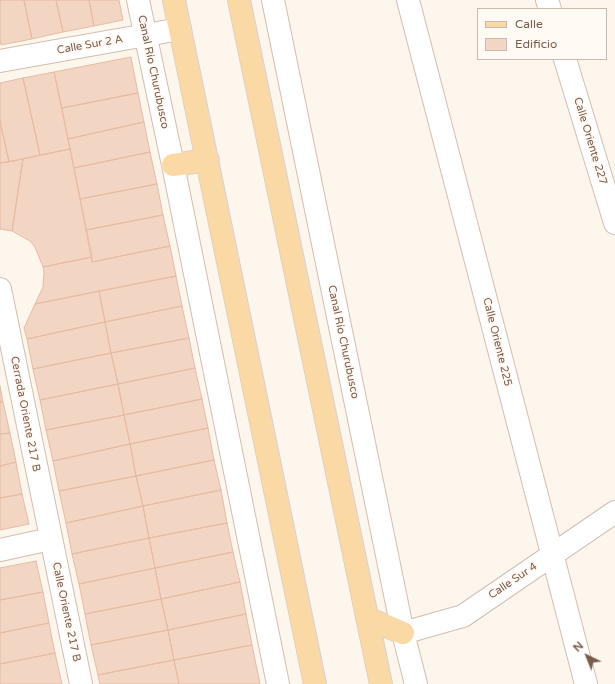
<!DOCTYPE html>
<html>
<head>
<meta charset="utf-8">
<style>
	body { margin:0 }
	#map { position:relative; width:615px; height:684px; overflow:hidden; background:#fdf6ec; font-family:"Varela Round",sans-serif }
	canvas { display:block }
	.legend { position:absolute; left:477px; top:8px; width:130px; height:52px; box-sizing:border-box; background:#fffaf3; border:1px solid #cabbb1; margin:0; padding:5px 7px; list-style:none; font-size:12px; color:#7a5c4d }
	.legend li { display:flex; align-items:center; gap:8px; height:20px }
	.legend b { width:20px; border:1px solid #cabbb1 }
	.north { position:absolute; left:567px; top:636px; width:40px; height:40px; -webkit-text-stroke:3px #fffaf3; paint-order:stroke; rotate:317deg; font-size:11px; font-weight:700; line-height:16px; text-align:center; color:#7a5c4d }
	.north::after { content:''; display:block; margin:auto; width:14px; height:18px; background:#7a5c4d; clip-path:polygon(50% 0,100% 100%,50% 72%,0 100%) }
</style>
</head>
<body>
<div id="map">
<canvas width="615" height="684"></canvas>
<ul class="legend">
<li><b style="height:5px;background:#fbd9a5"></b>Calle</li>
<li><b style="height:11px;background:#f3d5c3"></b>Edificio</li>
</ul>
<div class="north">N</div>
</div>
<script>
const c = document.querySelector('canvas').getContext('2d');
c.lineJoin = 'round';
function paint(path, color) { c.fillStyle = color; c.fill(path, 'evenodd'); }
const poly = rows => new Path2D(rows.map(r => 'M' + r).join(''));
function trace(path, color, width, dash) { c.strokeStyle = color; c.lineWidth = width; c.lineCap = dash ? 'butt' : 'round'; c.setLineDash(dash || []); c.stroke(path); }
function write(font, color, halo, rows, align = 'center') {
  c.font = font + ' "Varela Round",sans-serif'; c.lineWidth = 3.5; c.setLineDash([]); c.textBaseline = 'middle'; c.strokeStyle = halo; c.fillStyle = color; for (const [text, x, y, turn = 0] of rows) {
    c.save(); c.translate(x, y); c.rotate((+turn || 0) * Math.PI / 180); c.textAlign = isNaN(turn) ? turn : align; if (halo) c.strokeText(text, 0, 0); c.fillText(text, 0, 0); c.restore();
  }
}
const building = poly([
	[0,0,24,0,32,39,1,45,0,39,0,0],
	[24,0,56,0,63,32,32,39,24,0],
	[56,0,89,0,94,26,63,32,56,0],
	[89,0,119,0,123,20,94,26,89,0],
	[131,57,138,93,62,108,54,72,131,57],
	[54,72,70,149,40,155,23,78,54,72],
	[23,78,40,155,9,162,0,121,0,83,23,78],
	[138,93,144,122,68,139,62,108,138,93],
	[0,121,9,162,0,163,0,121],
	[144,122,150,152,74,168,68,139,144,122],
	[70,149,92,257,43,267,35,247,30,241,12,231,23,159,70,149],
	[150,152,157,184,80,199,74,168,150,152],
	[23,159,12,231,0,229,0,163,23,159],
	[157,184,163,215,86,230,80,199,157,184],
	[163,215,170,246,92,262,86,230,163,215],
	[170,246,176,276,35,304,43,287,44,272,43,267,92,257,92,262,170,246],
	[176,276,182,306,105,322,99,291,176,276],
	[99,291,105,322,27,339,24,328,35,304,99,291],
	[182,306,189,338,111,353,105,322,182,306],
	[105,322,111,353,33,369,27,339,105,322],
	[189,338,195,368,118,384,111,353,189,338],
	[111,353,118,384,40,400,33,369,111,353],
	[195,368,202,399,124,415,118,384,195,368],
	[118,384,124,415,46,430,40,400,118,384],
	[0,386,3,402,0,402,0,386],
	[202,399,208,428,130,444,124,415,202,399],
	[0,402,3,402,10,433,0,434,0,402],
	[124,415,130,444,53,461,46,430,124,415],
	[208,428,214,460,136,476,130,444,208,428],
	[10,433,16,462,0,466,0,434,10,433],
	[130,444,136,476,59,491,53,461,130,444],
	[214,460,221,490,143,506,136,476,214,460],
	[16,462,22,494,0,498,0,466,16,462],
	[136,476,143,506,66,523,59,491,136,476],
	[221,490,227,523,149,538,143,506,221,490],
	[22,494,29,524,0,530,0,498,22,494],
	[143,506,149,538,72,554,66,523,143,506],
	[227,523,233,552,155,568,149,538,227,523],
	[149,538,155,568,79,584,72,554,149,538],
	[233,552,240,582,161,599,155,568,233,552],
	[36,561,43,592,0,600,0,568,36,561],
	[155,568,161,599,85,614,79,584,155,568],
	[240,582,246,614,168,630,161,599,240,582],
	[43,592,49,623,0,633,0,600,43,592],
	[161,599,168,630,91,645,85,614,161,599],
	[246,614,252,645,174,660,168,630,246,614],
	[49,623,55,653,0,664,0,633,49,623],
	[168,630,174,660,98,675,91,645,168,630],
	[252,645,260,684,179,684,174,660,252,645],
	[55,653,62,684,0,684,0,664,55,653],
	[174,660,179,684,100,684,98,675,174,660]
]);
const minor = poly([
	[138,0,173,165,278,684],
	[273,0,403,633,416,684],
	[408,0,586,684],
	[547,0,550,9],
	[565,59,615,223],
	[0,61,180,29],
	[0,289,81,684],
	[0,550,50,539],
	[403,633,463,616,615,512]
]);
const major = poly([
	[174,0,315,684],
	[239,0,381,684],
	[173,165,208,160],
	[367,618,403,633]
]);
const streetNames = [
	["Calle Sur 2 A",90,45,-10],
	["Canal Río Churubusco",153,72,78],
	["Calle Oriente 227",590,141,73],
	["Canal Río Churubusco",343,342,78],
	["Calle Oriente 225",497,342,76],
	["Cerrada Oriente 217 B",25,414,79],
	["Calle Sur 4",513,581,-34],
	["Calle Oriente 217 B",66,612,78]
];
paint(building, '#f3d5c3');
trace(building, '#e6bba3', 1);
trace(minor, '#d1beb0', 24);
trace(major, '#dad1cd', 24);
trace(minor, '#fff', 22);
trace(major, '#fbd9a5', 22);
write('11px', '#7a5c4d', '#fffaf3', streetNames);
</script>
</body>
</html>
